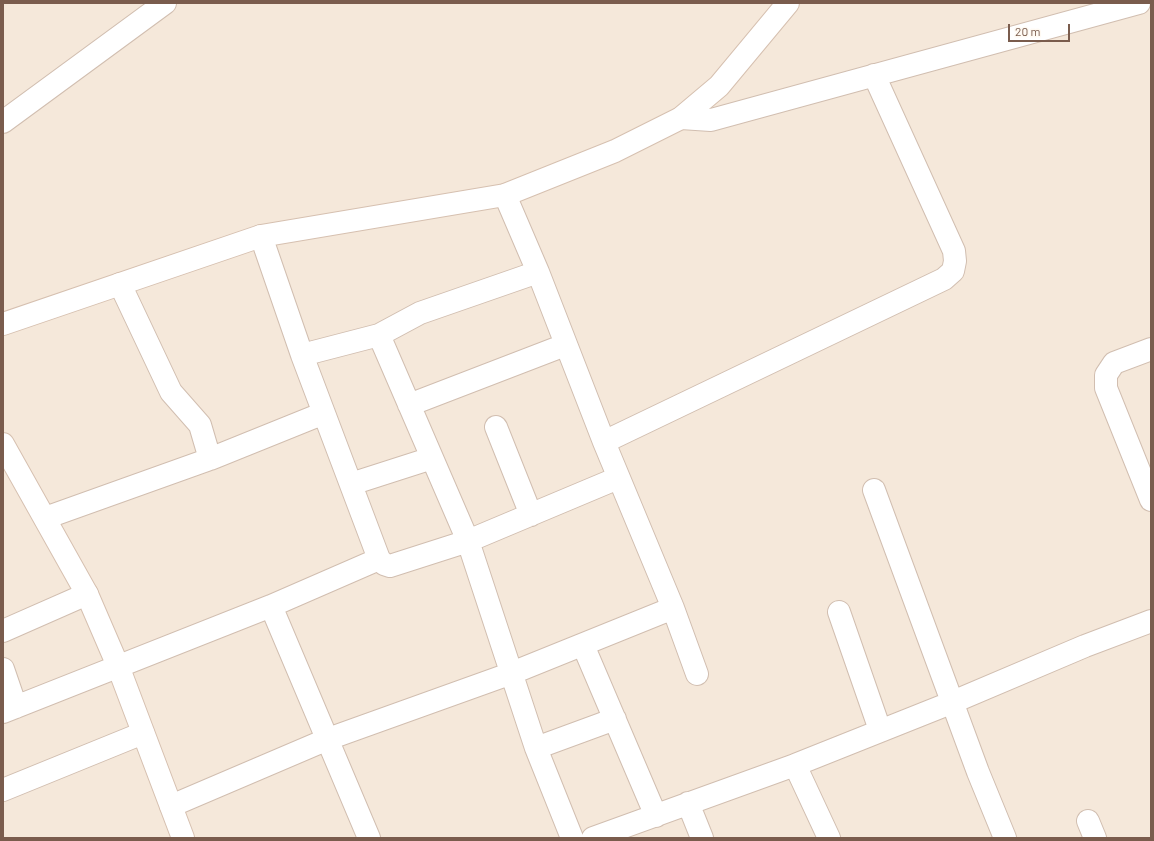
<!DOCTYPE html>
<html>
<head>
<meta charset="utf-8">
<style>
	body { margin:0 }
	#map { position:relative; width:1154px; height:841px; overflow:hidden; background:#fdf6ec; font-family:Barlow,sans-serif }
	canvas { display:block }
	.frame { position:absolute; inset:0; border:4px solid #7a5c4d; pointer-events:none }
	.scale { position:absolute; left:1008px; top:24px; width:62px; height:18px; box-sizing:border-box; border:2px solid #7a5c4d; border-top:0; padding-left:5px; font-size:12px; line-height:14px; white-space:nowrap; color:#7a5c4d; -webkit-text-stroke:3px #fffaf3; paint-order:stroke }
</style>
</head>
<body>
<div id="map">
<canvas width="1154" height="841"></canvas>
<div class="frame"></div>
<div class="scale">20 m</div>
</div>
<script>
const c = document.querySelector('canvas').getContext('2d');
c.lineJoin = 'round';
function paint(path, color) { c.fillStyle = color; c.fill(path, 'evenodd'); }
const poly = rows => new Path2D(rows.map(r => 'M' + r).join(''));
function trace(path, color, width, dash) { c.strokeStyle = color; c.lineWidth = width; c.lineCap = dash ? 'butt' : 'round'; c.setLineDash(dash || []); c.stroke(path); }
const residential = poly([
	[3,3,1151,3,1151,838,3,838]
]);
const street = poly([
	[681,118,711,120,1139,3],
	[3,122,165,3],
	[505,195,538,272,604,442,673,608,697,674],
	[261,236,302,355,379,559,384,564,390,566,468,541,618,478],
	[120,284,171,392,200,425,210,459],
	[379,335,468,541,536,748,572,838],
	[1151,349,1114,363,1106,375,1106,388,1151,500],
	[302,355,379,335,420,313,538,272],
	[409,405,565,345],
	[496,427,531,515],
	[604,442,944,279,953,271,955,261,954,251,874,75],
	[351,484,432,458],
	[874,490,978,772,1005,838],
	[45,518,210,459,324,413],
	[271,606,369,838],
	[839,612,880,730],
	[3,631,87,594],
	[583,645,656,816],
	[3,669,16,707],
	[3,712,271,606,379,559],
	[536,748,615,719],
	[795,765,829,838],
	[3,790,143,733],
	[688,803,702,838],
	[171,806,328,739,512,673,673,608],
	[1088,821,1095,838],
	[593,838,795,765,953,702,1085,646,1151,621]
]);
const secondary = poly([
	[3,324,261,236,505,195,615,151,681,118,719,86,788,3],
	[3,444,87,594,118,666,183,838]
]);
paint(residential, '#f5e8da');
trace(street, '#d1beb0', 24);
trace(secondary, '#d6c0b0', 24);
trace(street, '#fff', 22);
trace(secondary, '#fff', 22);
</script>
</body>
</html>
